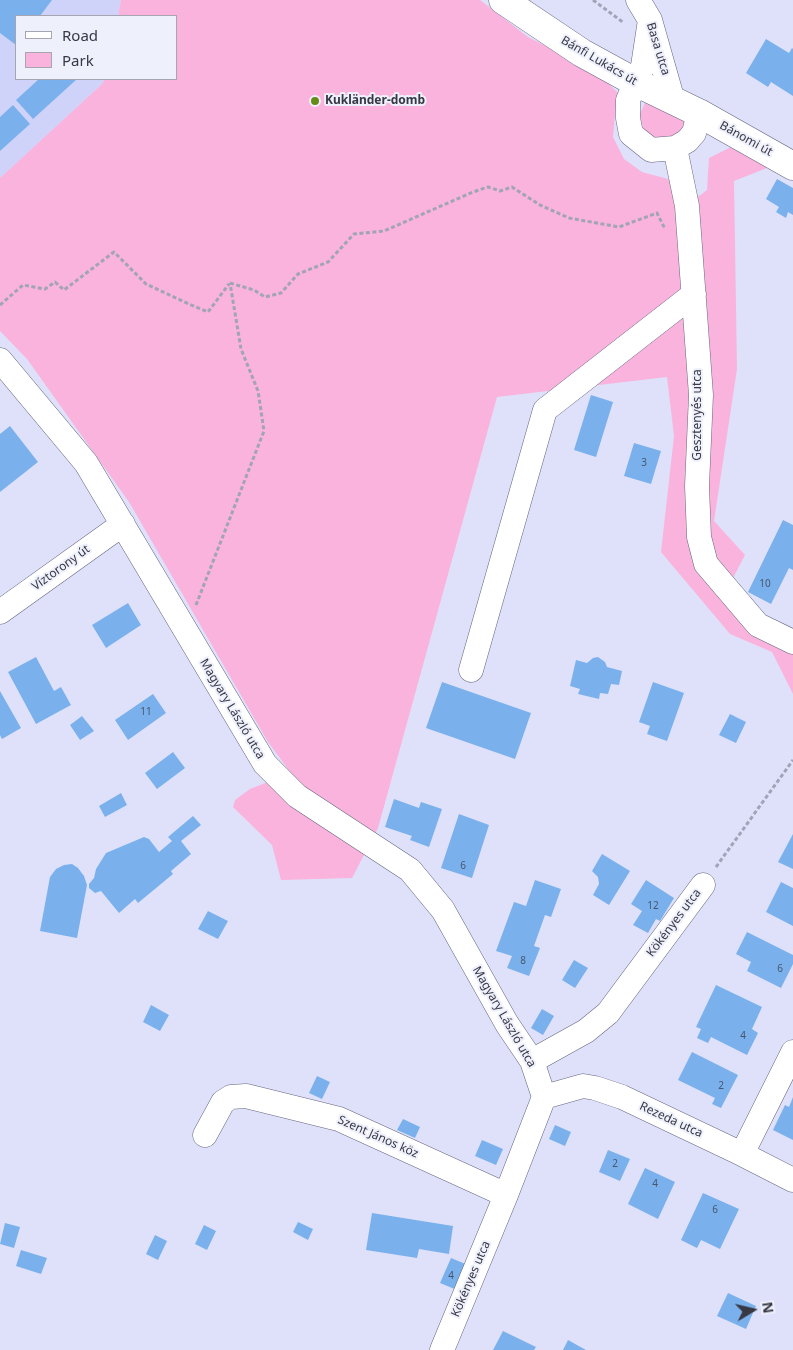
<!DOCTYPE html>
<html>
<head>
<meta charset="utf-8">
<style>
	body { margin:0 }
	#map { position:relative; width:793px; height:1350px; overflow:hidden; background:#dfe1fa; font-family:"Noto Sans",sans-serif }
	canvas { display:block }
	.legend { position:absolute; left:15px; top:15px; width:162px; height:65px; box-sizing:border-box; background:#eef0fc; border:1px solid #a5a6b2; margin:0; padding:6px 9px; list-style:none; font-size:15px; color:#373844 }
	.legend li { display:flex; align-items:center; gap:10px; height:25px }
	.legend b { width:25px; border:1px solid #a5a6b2 }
	.north { position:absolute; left:728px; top:1285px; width:50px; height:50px; -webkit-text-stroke:4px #eef0fc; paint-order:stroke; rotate:81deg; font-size:14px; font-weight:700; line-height:20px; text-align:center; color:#373844 }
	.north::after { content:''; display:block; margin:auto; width:18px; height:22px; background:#373844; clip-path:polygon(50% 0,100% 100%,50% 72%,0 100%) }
</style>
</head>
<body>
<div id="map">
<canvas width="793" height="1350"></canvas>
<ul class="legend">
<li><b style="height:6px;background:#fff"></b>Road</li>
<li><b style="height:14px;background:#fab3dc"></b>Park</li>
</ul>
<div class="north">N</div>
</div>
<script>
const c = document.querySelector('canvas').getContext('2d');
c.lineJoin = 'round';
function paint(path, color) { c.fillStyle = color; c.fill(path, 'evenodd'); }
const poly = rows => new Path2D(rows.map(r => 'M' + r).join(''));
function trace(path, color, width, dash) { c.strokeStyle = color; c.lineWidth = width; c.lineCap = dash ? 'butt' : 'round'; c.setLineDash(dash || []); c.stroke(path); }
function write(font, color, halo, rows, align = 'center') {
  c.font = font + ' "Noto Sans",sans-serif'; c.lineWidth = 4; c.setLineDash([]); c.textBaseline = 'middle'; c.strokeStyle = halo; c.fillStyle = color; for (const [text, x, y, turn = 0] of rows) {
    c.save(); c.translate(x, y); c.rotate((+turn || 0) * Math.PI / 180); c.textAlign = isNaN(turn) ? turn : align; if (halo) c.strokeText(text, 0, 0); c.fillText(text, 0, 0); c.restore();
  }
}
const built = poly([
	[0,0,121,0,118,16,16,16,16,79,104,79,103,83,0,178]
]);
const green = poly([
	[121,0,480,0,528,37,572,59,603,78,617,92,613,137,624,159,642,172,668,179,674,183,682,209,707,190,709,158,733,146,772,166,734,181,737,369,714,521,745,555,723,597,793,636,793,694,772,652,730,634,661,552,674,436,667,377,497,397,378,828,352,878,281,880,272,845,233,807,235,800,250,789,291,773,268,742,129,502,27,359,0,331,0,178,103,83,104,79,176,79,176,16,118,16],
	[652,87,690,119,679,136,658,141,649,136,642,125,640,114]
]);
const building = poly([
	[0,0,52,0,40,16,16,16,16,45,0,33],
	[766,39,789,53,792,48,793,49,793,96,771,82,768,87,746,73],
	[39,79,77,79,33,119,16,100],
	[13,105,30,124,0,151,0,117],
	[777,179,793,188,793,215,788,212,786,218,776,212,779,207,766,199],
	[591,395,613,402,596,457,574,450],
	[10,426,38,462,0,492,0,434],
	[634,443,661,451,651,484,624,476],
	[783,520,793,525,793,570,789,568,771,604,748,592],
	[128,603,141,625,106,648,92,625],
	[36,657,54,691,61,687,71,705,36,724,8,672],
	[598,657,605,662,607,667,622,671,619,685,611,684,608,694,600,693,599,699,578,694,580,689,570,686,576,660,587,663,593,658],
	[442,682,531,713,515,759,426,728],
	[653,682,684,693,667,741,647,734,650,726,639,722],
	[0,691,21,728,2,739,0,735],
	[153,694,166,713,128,740,115,720],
	[730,714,746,722,736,743,719,735],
	[82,716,94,731,80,740,70,725],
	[173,752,185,768,157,789,145,773],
	[121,793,127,805,105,817,99,806],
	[394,799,419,808,421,802,442,809,429,847,410,840,412,836,385,827],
	[459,814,489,825,472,878,441,868],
	[193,816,201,825,181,841,191,854,171,871,173,874,138,903,135,899,119,913,101,891,95,893,89,888,89,884,94,878,96,869,106,853,144,837,149,839,159,852,172,841,168,837],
	[793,834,793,869,778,862],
	[602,854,630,871,609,905,593,895,599,884,598,877,592,871],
	[72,864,78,868,84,876,87,885,77,938,40,931,50,877,56,869,64,865],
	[535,880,561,889,551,917,545,915,534,946,540,948,529,976,507,968,512,956,496,951,514,902,526,906],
	[646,880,674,898,660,921,656,919,648,933,633,925,642,911,631,904],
	[781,882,793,888,793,926,766,912],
	[208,911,228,921,218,939,198,929],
	[747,932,793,955,793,964,781,988,747,971,751,962,736,954],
	[574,960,588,968,575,988,562,980],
	[716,985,762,1007,752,1029,758,1033,747,1055,711,1037,708,1043,697,1038,701,1029,696,1027],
	[151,1005,169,1015,160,1031,143,1022],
	[542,1009,554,1016,543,1035,531,1028],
	[692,1052,738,1075,721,1108,712,1104,715,1098,678,1080],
	[317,1076,330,1082,322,1099,309,1093],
	[793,1097,793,1140,773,1130,785,1105,789,1107],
	[403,1119,420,1127,415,1138,397,1130],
	[555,1125,571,1132,565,1146,549,1139],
	[482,1140,503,1149,496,1165,475,1156],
	[608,1150,630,1159,620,1181,599,1172],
	[645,1168,675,1182,658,1219,628,1204],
	[703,1193,739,1209,720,1249,701,1240,697,1248,681,1240],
	[372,1213,453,1226,449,1254,419,1249,417,1258,366,1250],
	[298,1222,313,1229,308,1240,293,1232],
	[5,1223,20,1227,14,1248,0,1244],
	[204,1225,216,1231,207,1250,195,1244],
	[155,1235,167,1241,158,1260,146,1254],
	[21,1250,47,1258,41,1274,16,1266],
	[451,1258,468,1265,457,1290,440,1283],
	[728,1293,756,1306,746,1329,717,1316],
	[503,1331,536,1347,534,1350,493,1350],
	[568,1340,586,1350,563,1350]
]);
const path = poly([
	[593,0,624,23],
	[230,283,254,290,265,297,281,293,298,274,328,262,354,234,384,231,473,192,488,187,500,191,512,187,540,205,569,218,619,227,657,213,665,229],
	[0,305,23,285,45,289,55,282,64,290,114,252,146,284,189,304,208,312,229,284],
	[196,605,264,431,258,391,241,349,230,283],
	[716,867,793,760]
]);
const street = poly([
	[638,0,650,20,673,101],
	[650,20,643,66,628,100,628,118,631,134,651,150,675,148,687,141,694,133,699,113],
	[675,148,687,206,701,395,697,486,699,537,706,564,758,625,793,642],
	[0,360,86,463,265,764,297,796,410,870,443,910,507,1024,532,1061,544,1097],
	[0,612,123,524],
	[471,670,545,410,694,294],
	[532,1061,586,1031,608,1013,703,885],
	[544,1097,583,1086,595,1088,622,1097,742,1154,793,1180],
	[205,1135,223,1102,231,1097,246,1096,339,1119,506,1195],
	[742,1154,793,1052],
	[442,1350,506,1195,544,1097]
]);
const secondary = poly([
	[503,0,582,53,635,82,699,113,793,166]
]);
const markers = [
	[315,101,5,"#658b16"]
];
const numberNames = [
	["3",644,463],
	["10",765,584],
	["11",146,712],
	["6",463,866],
	["12",653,906],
	["8",523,961],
	["6",780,969],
	["4",743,1036],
	["2",721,1086],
	["2",615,1164],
	["4",655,1184],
	["6",715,1210],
	["4",451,1276]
];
const streetNames = [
	["Basa utca",658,49,73],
	["Bánfi Lukács út",599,61,30],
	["Bánomi út",746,139,29],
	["Gesztenyés utca",698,415,-90],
	["Víztorony út",61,568,-36],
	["Magyary László utca",232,709,59],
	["Kökényes utca",674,923,-53],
	["Magyary László utca",504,1017,60],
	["Rezeda utca",671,1120,25],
	["Szent János köz",378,1137,24],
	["Kökényes utca",471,1279,-67]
];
const poiNames = [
	["Kukländer-domb",325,101]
];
paint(built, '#d0d3f9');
paint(green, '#fab3dc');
paint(building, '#7ab1ec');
trace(street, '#646681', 25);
trace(secondary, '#646681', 29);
trace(path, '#a1a3b7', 3, [4, 2.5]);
trace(street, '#fff', 24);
trace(secondary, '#fff', 28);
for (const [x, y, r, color] of markers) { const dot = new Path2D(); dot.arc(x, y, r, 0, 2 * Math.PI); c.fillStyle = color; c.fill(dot); trace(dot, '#eef0fc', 2); }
write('10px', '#48566e', null, numberNames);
write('12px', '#373844', '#eef0fc', streetNames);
write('bold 12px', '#373844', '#eef0fc', poiNames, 'left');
</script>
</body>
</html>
